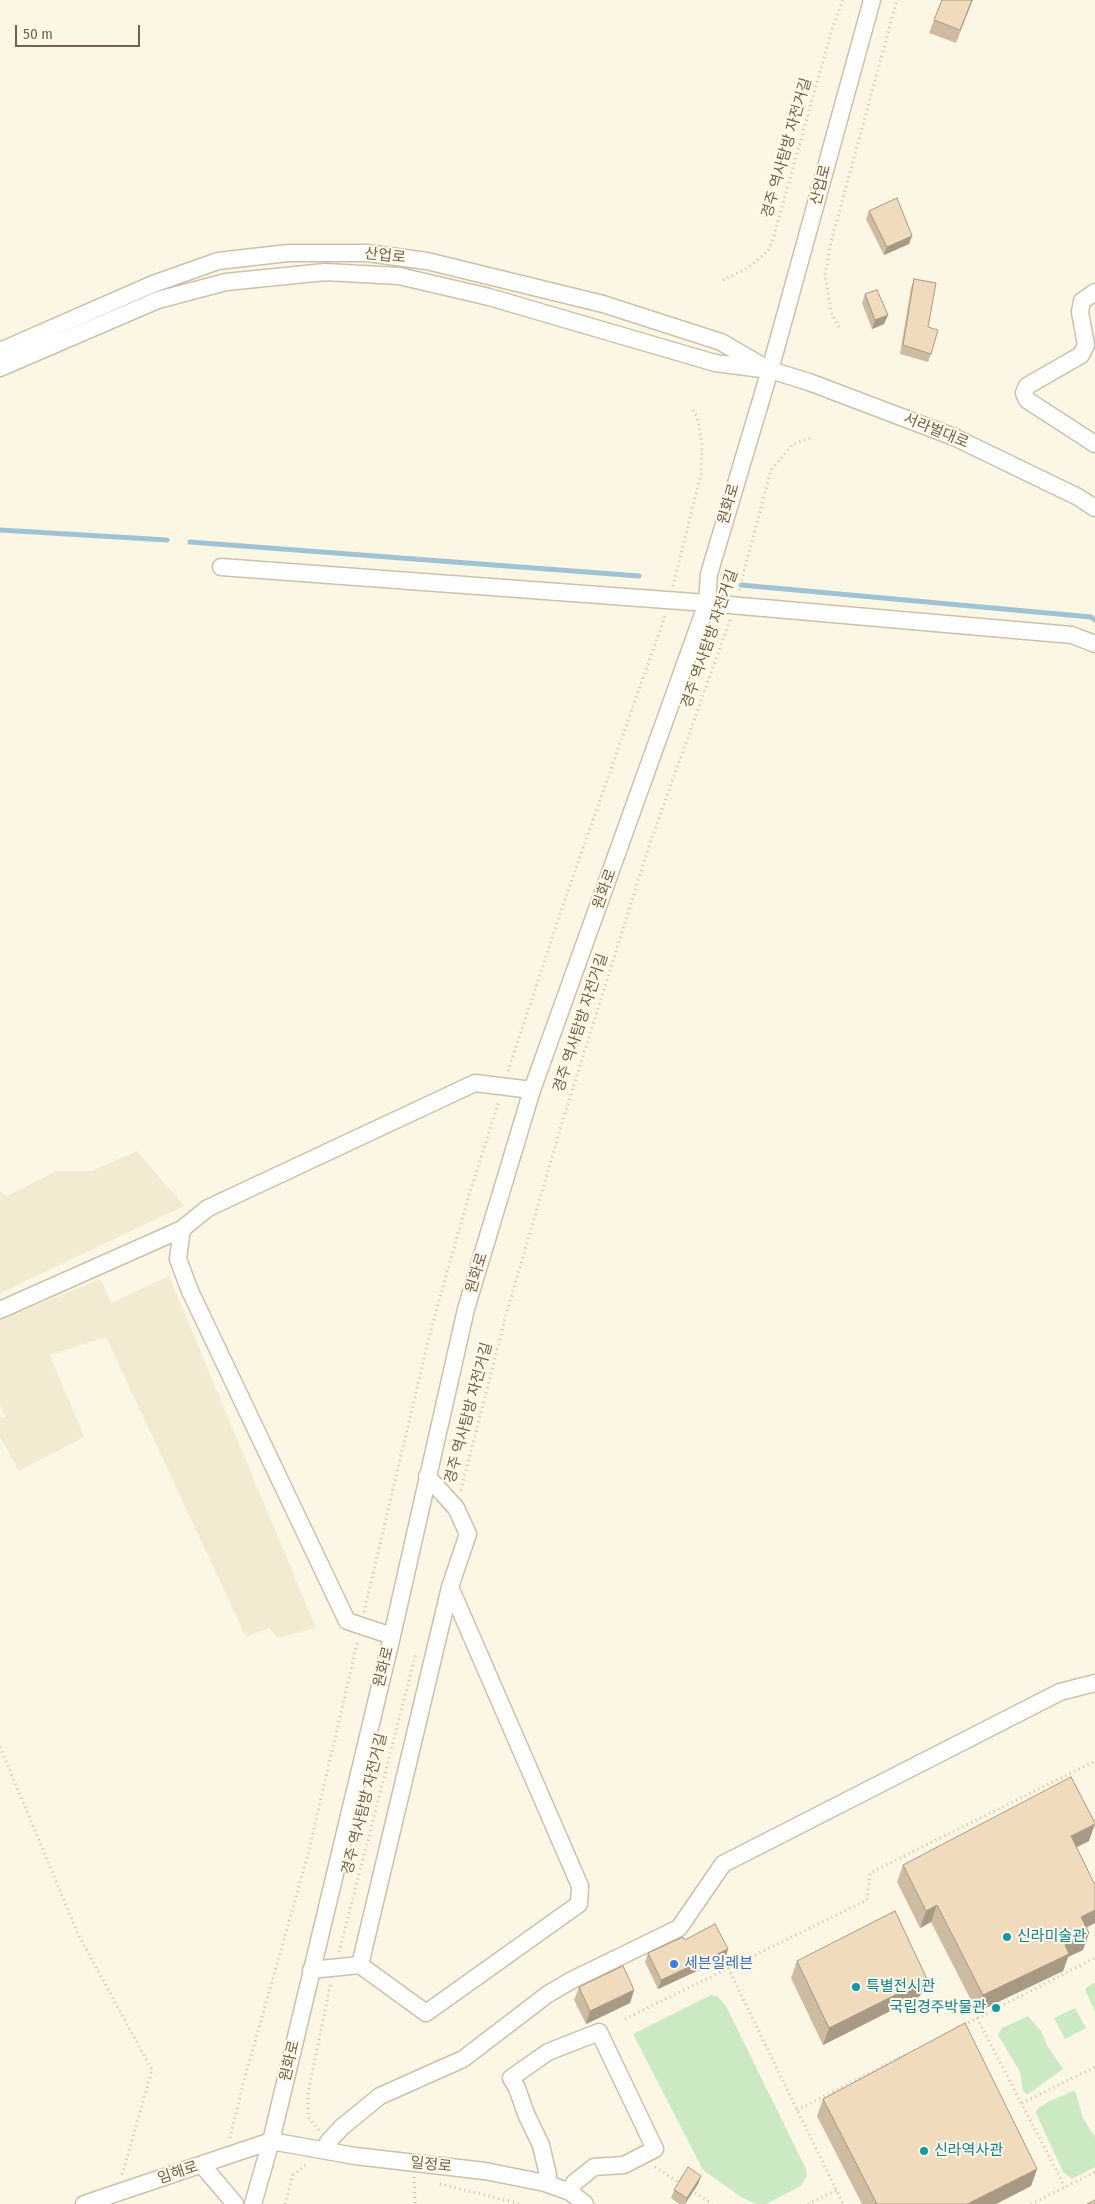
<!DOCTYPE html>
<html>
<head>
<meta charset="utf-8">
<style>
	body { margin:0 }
	#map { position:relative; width:1095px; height:2204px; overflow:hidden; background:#fcf7e4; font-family:"Fira Sans Condensed",sans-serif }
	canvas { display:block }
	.scale { position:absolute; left:15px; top:25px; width:125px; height:22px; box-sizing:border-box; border:2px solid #73614a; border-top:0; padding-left:6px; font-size:15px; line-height:18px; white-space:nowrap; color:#73614a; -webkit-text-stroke:4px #fffaea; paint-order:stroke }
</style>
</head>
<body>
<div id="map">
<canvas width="1095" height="2204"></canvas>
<div class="scale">50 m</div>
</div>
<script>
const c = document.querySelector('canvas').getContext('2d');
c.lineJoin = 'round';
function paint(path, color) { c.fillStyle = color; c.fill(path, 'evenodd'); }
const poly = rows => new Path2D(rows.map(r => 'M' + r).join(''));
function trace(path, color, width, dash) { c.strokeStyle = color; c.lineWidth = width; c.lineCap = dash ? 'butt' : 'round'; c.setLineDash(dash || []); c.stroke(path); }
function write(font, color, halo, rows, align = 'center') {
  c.font = font + ' "Fira Sans Condensed","Noto Sans KR",sans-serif'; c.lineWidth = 4; c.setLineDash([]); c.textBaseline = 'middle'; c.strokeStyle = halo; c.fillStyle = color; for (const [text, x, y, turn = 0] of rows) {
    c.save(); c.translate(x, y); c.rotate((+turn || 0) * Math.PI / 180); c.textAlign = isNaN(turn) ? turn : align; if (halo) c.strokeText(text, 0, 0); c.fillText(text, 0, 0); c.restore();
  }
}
const residential = poly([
	[137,1151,184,1206,0,1293,0,1191,7,1196,56,1171,91,1171],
	[169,1276,316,1628,277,1638,269,1628,246,1637,106,1337,50,1355,84,1437,19,1471,0,1437,0,1418,6,1417,0,1406,0,1320,101,1279,111,1303]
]);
const green = poly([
	[1095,1982,1095,2012,1085,1989],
	[711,1995,718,1997,726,2006,806,2169,807,2176,801,2186,766,2204,756,2204,741,2197,703,2170,633,2034],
	[1075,2008,1086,2028,1065,2039,1054,2018],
	[1028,2016,1041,2031,1048,2047,1063,2069,1027,2095,1023,2091,1020,2072,998,2035,1002,2028],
	[1073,2091,1076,2093,1083,2118,1095,2137,1095,2167,1072,2179,1063,2172,1036,2113,1037,2109,1048,2102]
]);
const stream = poly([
	[0,530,167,540],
	[190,542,639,576],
	[741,585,1091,617,1095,620]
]);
const path = poly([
	[723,280,748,268,768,251,773,239,832,29,843,0],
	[839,327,831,312,825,275,831,242,897,0],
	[673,586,701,474,702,443,697,416,691,407],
	[739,590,771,470,793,444,810,438],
	[508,1071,564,902,665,616],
	[461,1490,506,1315,562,1123,650,843,730,620],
	[364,1612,429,1337,468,1198,499,1101],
	[0,1747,78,1934,152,2070,122,2175],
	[339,1952,416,1653],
	[728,1968,843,2204],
	[977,2018,1065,2187],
	[625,2019,867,1900,870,1873,1095,1761],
	[964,2025,1095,1958],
	[1022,2103,1095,2067],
	[797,2110,907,2054],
	[319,2130,308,2117,308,2093,331,1982],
	[230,2138,243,2084,307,1858,358,1640],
	[655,2167,681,2184],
	[414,2177,415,2204],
	[440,2184,521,2204],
	[691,2190,712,2204],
	[285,2204,293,2175,306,2165],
	[808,2204,837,2190],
	[1031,2204,1095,2172]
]);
const minor = poly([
	[1095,292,1082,301,1080,312,1086,345,1081,355,1027,386,1024,393,1027,400,1095,444],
	[0,351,153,284,218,261,288,253,367,253,427,261,603,304,721,342,764,367],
	[0,368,158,300,226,282,325,272,399,276,489,297,715,363,770,370,809,382,954,437,1078,497,1095,508],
	[221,567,707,603,1072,635,1095,644],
	[0,1310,182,1229],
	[392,1636,347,1621,190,1291,178,1259,182,1229,208,1208,475,1083,532,1090],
	[360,1965,450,1587],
	[311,1970,360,1965,426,2013,579,1904,580,1886,450,1587,468,1534,456,1508,427,1476],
	[327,2151,328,2142,342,2127,380,2096,463,2059,548,1994,572,1980,679,1928,723,1864,1060,1692,1095,1683],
	[202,2165,235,2204],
	[545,2183,548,2175,541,2145,526,2114,517,2088,511,2078,548,2052,599,2032,655,2149,624,2165,594,2167,574,2183,570,2192],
	[84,2204,271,2141,355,2156,485,2171,545,2183,570,2192,585,2204],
	[253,2204,271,2141,392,1636,466,1309,532,1090,707,603,709,574,770,370,872,0]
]);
const wall = poly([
	[942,0,973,0,956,43,929,33],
	[869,211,912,236,909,244,884,255,866,219],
	[914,279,928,327,931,354,928,362,900,354,911,288],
	[865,294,888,315,884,324,872,329,862,303],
	[1089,1841,1076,1847,1095,1885,1095,1923,1086,1928,1083,1950,1068,1957,1063,1971,977,2012,931,1922,920,1928,897,1882,903,1865],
	[685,1940,728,1949,725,1958,658,1989,645,1962,648,1953],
	[797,1961,920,1996,823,2045,791,1978],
	[579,1987,634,1990,630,2003,586,2024,574,2000],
	[823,2099,1037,2169,1031,2186,996,2204,862,2204,817,2116],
	[701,2176,698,2184,685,2204,679,2204,671,2198,674,2190]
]);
const shadedWall = poly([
	[912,236,909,244,884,255,887,247],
	[888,315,884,324,872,329,875,320],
	[1095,1824,1089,1841,1065,1853,1071,1836],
	[937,1905,931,1922,920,1928,926,1911],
	[1095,1910,1095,1923,1074,1933,1081,1917],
	[1089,1933,1083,1950,1068,1957,1063,1971,977,2012,983,1995,1065,1945],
	[728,1949,725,1958,658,1989,661,1980],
	[927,1979,920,1996,823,2045,829,2028],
	[634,1990,630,2003,586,2024,590,2011],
	[1037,2169,1031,2186,996,2204,967,2204],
	[701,2176,698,2184,685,2204,687,2198]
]);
const building = poly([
	[942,0,972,0,960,30,934,20,942,0],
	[897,198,912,236,887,247,869,211,897,198],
	[914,279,936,283,928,327,938,330,931,354,903,345,914,279],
	[877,290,888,315,875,320,865,294,877,290],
	[1071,1777,1095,1823,1095,1824,1071,1836,1095,1885,1095,1910,1081,1917,1089,1933,1065,1945,1069,1954,983,1995,937,1905,926,1911,903,1865,1071,1777],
	[895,1911,927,1979,829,2028,797,1961,895,1911],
	[715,1924,728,1949,661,1980,648,1953,683,1937,685,1940,715,1924],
	[623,1966,634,1990,590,2011,579,1987,623,1966],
	[965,2023,1037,2169,967,2204,877,2204,823,2099,965,2023],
	[688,2167,701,2176,687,2198,674,2190,688,2167],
	[1095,2200,1095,2204,1087,2204,1095,2200]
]);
const markers = [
	[1007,1937,5,"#0f9aa8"],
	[674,1964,5,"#3f7fe0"],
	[856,1987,5,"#0f9aa8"],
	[996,2008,5,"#0f9aa8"],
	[924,2151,5,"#0f9aa8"]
];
const streetNames = [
	["경주 역사탐방 자전거길",787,148,-74],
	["산업로",821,185,-75],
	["산업로",385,256,6],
	["서라벌대로",936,431,22],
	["원화로",729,504,-74],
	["경주 역사탐방 자전거길",710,639,-71],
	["원화로",605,889,-70],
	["경주 역사탐방 자전거길",581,1023,-72],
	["원화로",477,1273,-73],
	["경주 역사탐방 자전거길",469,1413,-75],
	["원화로",384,1667,-76],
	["경주 역사탐방 자전거길",365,1804,-76],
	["원화로",290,2061,-77],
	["일정로",431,2165,6],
	["임해로",178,2173,-18]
];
const cultureNames = [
	["신라미술관",1017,1937],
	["특별전시관",866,1987],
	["국립경주박물관",986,2008,"right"],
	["신라역사관",934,2151]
];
const shopNames = [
	["세븐일레븐",684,1964]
];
paint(residential, '#f3ead2');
paint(green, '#cbe9c3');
trace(stream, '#9fc3d6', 5);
trace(minor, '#cdc0aa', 19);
trace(path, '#d5be9f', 3, [1, 4]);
trace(minor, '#fff', 16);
paint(wall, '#cebca2');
paint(shadedWall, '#a89984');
paint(building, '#f0dbbc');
trace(building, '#a89984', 1);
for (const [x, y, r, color] of markers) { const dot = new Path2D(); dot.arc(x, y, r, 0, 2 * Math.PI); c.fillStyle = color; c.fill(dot); trace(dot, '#fffaea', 2); }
write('15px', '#73614a', '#fffaea', streetNames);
write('15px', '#0d838f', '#fffaea', cultureNames, 'left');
write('15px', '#366cbe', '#fffaea', shopNames, 'left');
</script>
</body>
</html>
